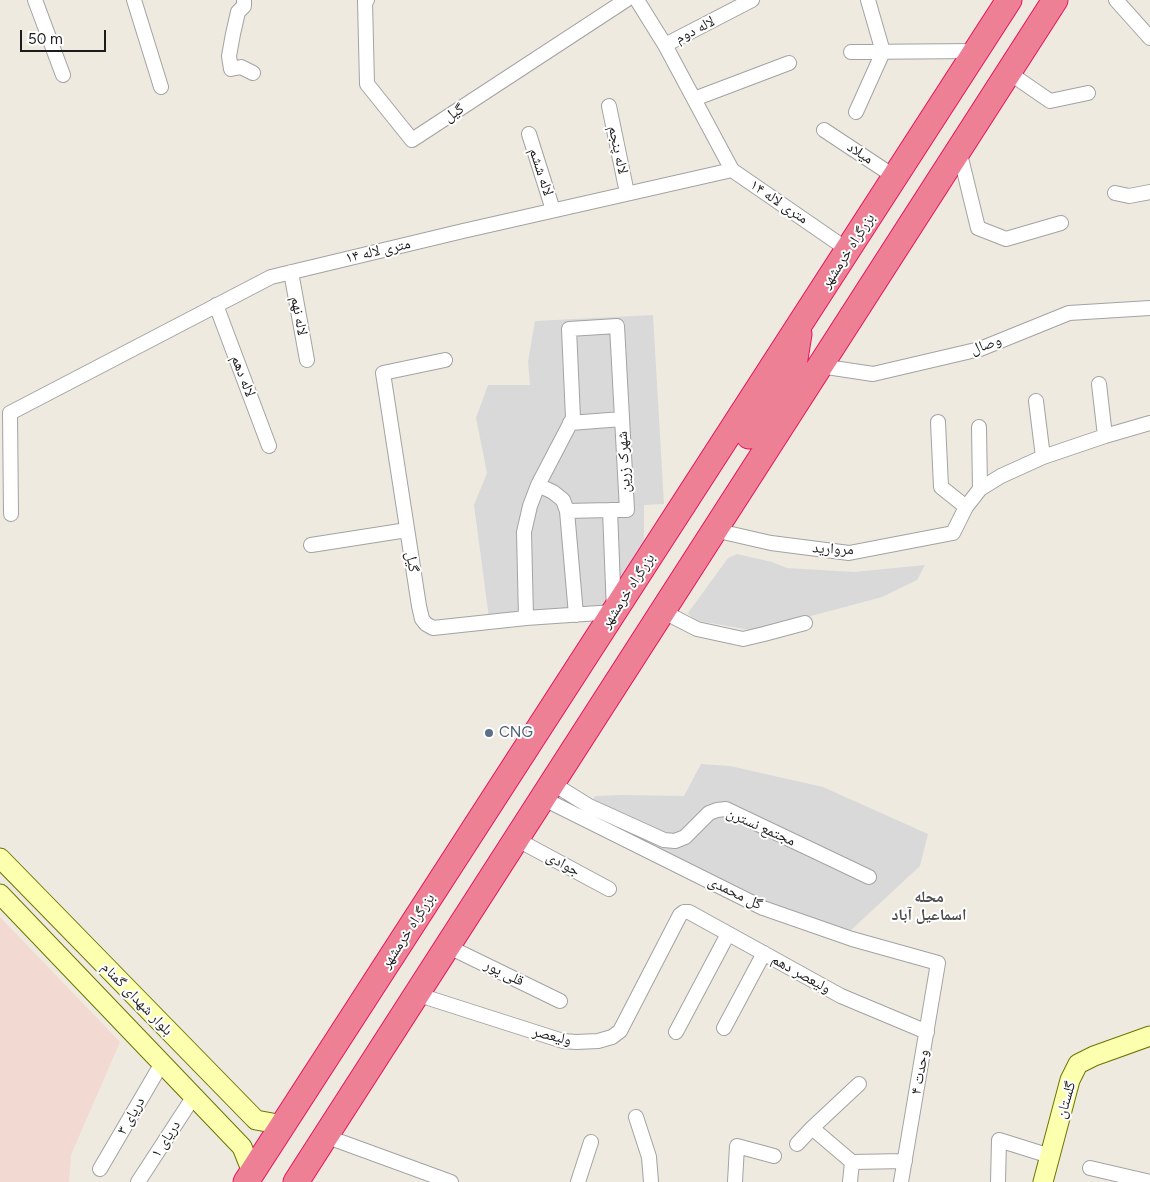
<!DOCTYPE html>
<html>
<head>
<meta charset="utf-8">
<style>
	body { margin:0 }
	#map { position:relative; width:1150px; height:1182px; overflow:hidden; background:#efeae0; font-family:Figtree,sans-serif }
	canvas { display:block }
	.scale { position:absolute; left:20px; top:30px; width:86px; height:22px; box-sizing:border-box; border:2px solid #1c1c1c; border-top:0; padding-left:6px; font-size:15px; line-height:18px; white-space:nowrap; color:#1c1c1c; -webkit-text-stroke:4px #fff; paint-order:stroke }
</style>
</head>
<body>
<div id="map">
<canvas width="1150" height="1182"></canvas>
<div class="scale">50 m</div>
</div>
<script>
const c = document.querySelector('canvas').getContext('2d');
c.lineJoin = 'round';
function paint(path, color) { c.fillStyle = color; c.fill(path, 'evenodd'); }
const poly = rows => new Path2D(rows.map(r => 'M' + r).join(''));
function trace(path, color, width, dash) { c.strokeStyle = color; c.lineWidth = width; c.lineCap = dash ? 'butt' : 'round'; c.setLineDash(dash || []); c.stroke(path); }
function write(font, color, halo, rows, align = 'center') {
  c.font = font + ' Figtree,"Noto Naskh Arabic",sans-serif'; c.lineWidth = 4; c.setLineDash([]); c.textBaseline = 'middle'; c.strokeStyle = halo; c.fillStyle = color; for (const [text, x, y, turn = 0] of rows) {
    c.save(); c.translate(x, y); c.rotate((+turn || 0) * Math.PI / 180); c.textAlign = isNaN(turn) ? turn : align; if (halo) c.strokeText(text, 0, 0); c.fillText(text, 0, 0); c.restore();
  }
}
const residential = poly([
	[653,315,664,504,644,505,644,542,637,552,607,608,489,618,474,505,487,473,476,418,488,385,530,385,528,362,535,321],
	[737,554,772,562,787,568,854,572,925,565,917,580,882,597,755,631,694,620,688,613,728,558],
	[701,764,730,766,823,787,928,834,920,866,850,931,761,901,585,813,595,796,622,795,684,796]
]);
const military = poly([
	[0,917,120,1042,71,1155,69,1182,0,1182]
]);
const street = poly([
	[35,0,63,75],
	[134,0,161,87],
	[244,0,244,6,238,12,233,34,229,56,231,69,241,67,253,73],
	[367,0,365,1,367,84,412,140,626,0],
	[637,0,665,45,732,170],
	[1116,0,1150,38],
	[665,45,752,0],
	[851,52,977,51],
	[1008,72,1050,101,1088,93],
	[694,99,789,63],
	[609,106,627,193],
	[856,112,883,52,868,0],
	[824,130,895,177],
	[529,134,553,210],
	[959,150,978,228,1006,239,1061,223],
	[1115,193,1129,196,1150,192],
	[291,272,307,360],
	[216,305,269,446],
	[445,360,383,373,419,606,422,619,426,624,433,628,526,618,614,612,610,510,627,510,617,326,569,329,573,418,538,485,530,506,524,532,526,618],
	[820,366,873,374,980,349,1069,313,1150,308],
	[1099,384,1105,436],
	[1036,401,1043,457],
	[938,422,941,487,966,507],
	[570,423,622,419],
	[979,427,980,489],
	[538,485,553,492,563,500,567,511,576,615],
	[567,511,610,510],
	[11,514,10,413,271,277,463,231,732,170,848,250],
	[714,530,771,543,849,553,953,533,966,507,980,489,1001,476,1043,457,1105,436,1150,423],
	[311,545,407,530],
	[662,611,697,629,743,639,764,634,805,623],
	[552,783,589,806,664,840,675,841,685,837,709,813,717,810,726,809,869,877],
	[542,798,763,908,852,939,938,963,901,1182],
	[516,839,609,889],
	[447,946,560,1001],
	[416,994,563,1041,576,1042,598,1041,612,1037,620,1031,680,915,684,912,689,912,841,996,927,1032],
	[724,1028,764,953],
	[676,1032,728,934],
	[636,1117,649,1157,651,1182],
	[812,1128,852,1162,905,1161],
	[325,1136,451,1182],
	[797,1144,812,1128,859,1084],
	[1090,1168,1150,1182],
	[100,1169,162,1063],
	[138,1182,194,1096],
	[578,1182,591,1142],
	[735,1182,737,1146,774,1156],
	[850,1182,852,1162],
	[998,1182,999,1140,1050,1156]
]);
const secondary = poly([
	[0,858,254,1118,256,1120,283,1125],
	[0,894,242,1147,252,1172],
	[1043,1182,1070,1080,1078,1064,1094,1056,1150,1036]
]);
const highway = poly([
	[749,436,792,372,794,365,799,334],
	[246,1182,1009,0],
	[296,1182,1055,0]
]);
const markers = [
	[489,733,5,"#5c6f8a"]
];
const streetNames = [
	["لاله دوم",695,30,-27],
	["گیل",454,113,-33],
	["لاله پنجم",618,150,78],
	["میلاد",860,153,33],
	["لاله ششم",541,172,72],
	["۱۴ متری لاله",779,202,34],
	["۱۴ متری لاله",378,251,-13],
	["بزرگراه خرمشهر",848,251,-57],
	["لاله نهم",299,316,80],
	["وصال",986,345,-19],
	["لاله دهم",243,376,69],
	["شهرک زرین",624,462,-93],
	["مروارید",833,549,3],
	["گیل",412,562,81],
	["بزرگراه خرمشهر",628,591,-57],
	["مجتمع نسترن",761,827,24],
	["جوادی",563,864,28],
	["گل محمدی",735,893,26],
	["بزرگراه خرمشهر",408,931,-57],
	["قلی پور",504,973,26],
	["ولیعصر دهم",801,974,29],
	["بلوار شهدای گمنام",137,999,46],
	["ولیعصر",552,1036,14],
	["وحدت ۴",920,1072,-80],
	["گلستان",1066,1100,-74],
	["دریای ۳",131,1116,-60],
	["دریای ۱",166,1139,-57]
];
const serviceNames = [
	["CNG",499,733]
];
const neighbourhoodNames = [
	["محله",929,897],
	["اسماعیل آباد",929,915]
];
paint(residential, '#dad9d9');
paint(military, '#f2dad2');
trace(street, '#a3a3a3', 16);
trace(secondary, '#6b7600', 21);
trace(highway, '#e6145f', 27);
trace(street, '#fff', 14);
trace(secondary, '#fcffae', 19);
trace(highway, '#ee8096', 25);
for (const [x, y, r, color] of markers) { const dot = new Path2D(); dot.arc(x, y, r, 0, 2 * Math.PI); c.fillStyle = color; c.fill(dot); trace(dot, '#fff', 2); }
write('15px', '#1c1c1c', '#fff', streetNames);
write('15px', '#4e5e75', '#fff', serviceNames, 'left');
write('bold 16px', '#4f4f4f', '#fff', neighbourhoodNames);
</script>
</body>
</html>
